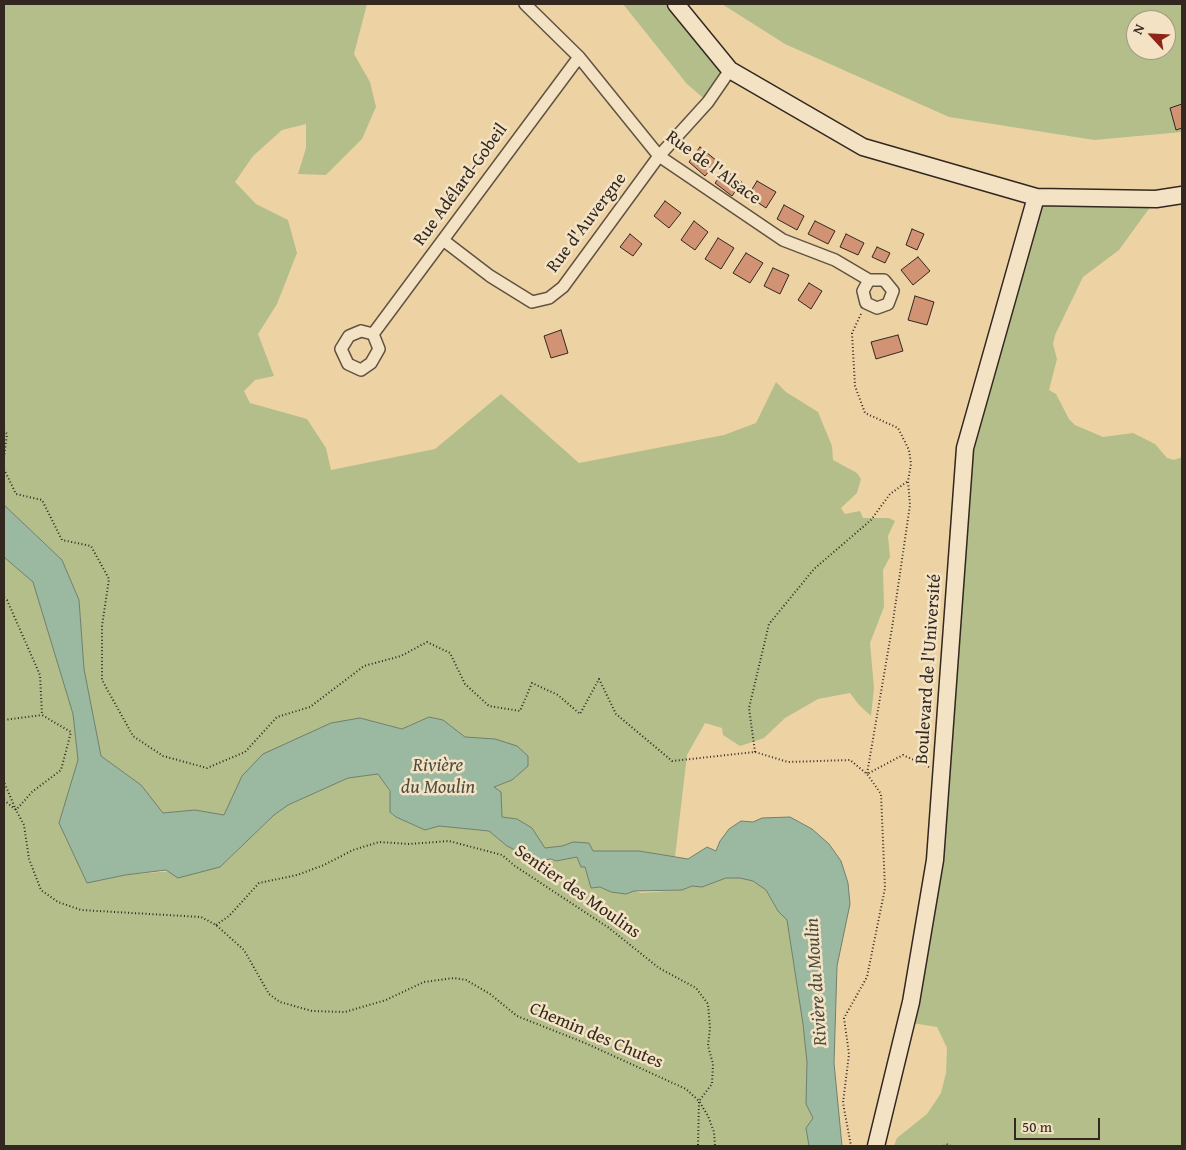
<!DOCTYPE html>
<html>
<head>
<meta charset="utf-8">
<style>
	body { margin:0 }
	#map { position:relative; width:1186px; height:1150px; overflow:hidden; background:#edd3a4; font-family:"Gentium Book Plus",serif }
	canvas { display:block }
	.frame { position:absolute; inset:0; border:5px solid #322820; pointer-events:none }
	.north { position:absolute; left:1126px; top:10px; width:50px; height:50px; box-sizing:border-box; background:#f3e2c4; border:1px solid #a69882; border-radius:50%; rotate:295deg; font-size:14px; font-weight:700; line-height:20px; text-align:center; color:#322820 }
	.north::after { content:''; display:block; margin:auto; width:18px; height:22px; background:#8f2418; clip-path:polygon(50% 0,100% 100%,50% 72%,0 100%) }
	.scale { position:absolute; left:1014px; top:1118px; width:86px; height:22px; box-sizing:border-box; border:2px solid #322820; border-top:0; padding-left:6px; font-size:15px; line-height:18px; white-space:nowrap; color:#322820; -webkit-text-stroke:4px #f3e2c4; paint-order:stroke }
</style>
</head>
<body>
<div id="map">
<canvas width="1186" height="1150"></canvas>
<div class="frame"></div>
<div class="north">N</div>
<div class="scale">50 m</div>
</div>
<script>
const c = document.querySelector('canvas').getContext('2d');
c.lineJoin = 'round';
function paint(path, color) { c.fillStyle = color; c.fill(path, 'evenodd'); }
const poly = rows => new Path2D(rows.map(r => 'M' + r).join(''));
function trace(path, color, width, dash) { c.strokeStyle = color; c.lineWidth = width; c.lineCap = dash ? 'butt' : 'round'; c.setLineDash(dash || []); c.stroke(path); }
function write(font, color, halo, rows, align = 'center') {
  c.font = font + ' "Gentium Book Plus",serif'; c.lineWidth = 5; c.setLineDash([]); c.textBaseline = 'middle'; c.strokeStyle = halo; c.fillStyle = color; for (const [text, x, y, turn = 0] of rows) {
    c.save(); c.translate(x, y); c.rotate((+turn || 0) * Math.PI / 180); c.textAlign = isNaN(turn) ? turn : align; if (halo) c.strokeText(text, 0, 0); c.fillText(text, 0, 0); c.restore();
  }
}
const green = poly([
	[4,4,367,4,354,54,370,82,376,107,362,139,326,175,298,174,306,148,306,124,282,130,253,156,235,182,256,204,288,220,297,253,277,304,258,334,274,376,255,380,244,391,250,403,307,419,326,448,331,470,435,449,501,394,579,463,724,435,756,423,776,382,786,392,818,412,832,446,833,460,857,473,861,479,857,493,841,508,845,514,860,511,863,518,889,518,895,521,888,536,890,557,883,570,884,607,870,643,874,688,871,716,859,705,850,693,818,699,785,718,764,738,740,746,723,735,722,728,705,723,687,755,675,857,639,851,593,851,589,843,573,842,562,846,545,848,532,828,517,819,502,817,502,801,494,787,512,780,527,766,495,739,465,737,443,720,429,717,402,729,360,718,242,776,224,815,195,810,163,813,141,785,101,756,84,669,79,600,62,560,4,505],
	[623,4,676,4,730,70,708,102,687,84],
	[722,4,1182,4,1182,132,1094,140,949,117,785,44],
	[1136,20,1166,20,1166,50,1136,50],
	[1036,197,1156,199,1119,250,1083,277,1055,335,1053,344,1057,359,1049,390,1056,394,1069,419,1075,425,1103,437,1133,433,1155,444,1167,458,1174,460,1182,457,1182,1146,894,1146,897,1138,927,1114,941,1093,946,1073,947,1048,937,1027,906,1022,935,860,965,448],
	[4,557,33,581,73,714,78,760,59,823,87,883,125,875,220,867,274,815,288,805,348,778,378,774,390,792,390,812,396,817,425,830,439,826,489,831,507,846,544,862,577,857,585,867,591,888,600,887,611,892,626,894,634,891,641,893,682,890,692,886,702,887,726,878,740,878,753,881,766,890,778,911,787,920,803,1024,813,1118,806,1128,809,1146,4,1146]
]);
const water = poly([
	[4,505,62,560,79,600,84,669,101,756,141,785,163,813,195,810,224,815,242,776,263,754,331,723,360,718,402,729,429,717,443,720,465,737,495,739,517,746,528,756,528,766,512,780,494,787,501,792,502,817,517,819,532,828,545,848,562,846,573,842,589,843,593,851,639,851,688,859,707,847,716,851,720,841,729,829,741,821,753,822,762,818,790,817,812,829,829,844,841,861,848,883,850,904,837,966,834,1063,842,1146,809,1146,806,1128,813,1118,806,1104,807,1062,803,1024,787,920,778,911,766,890,753,881,740,878,726,878,702,887,692,886,682,890,634,891,626,894,611,892,600,887,591,888,585,867,581,867,577,857,556,861,551,859,537,861,507,846,489,831,439,826,425,830,396,817,390,812,390,791,378,774,348,778,288,805,274,815,220,867,178,878,166,870,125,875,87,883,59,823,78,760,73,714,33,582,4,557,4,505]
]);
const building = poly([
	[1182,104,1182,128,1176,130,1170,108,1182,104],
	[700,147,717,161,705,176,689,162,700,147],
	[725,170,742,182,732,196,715,183,725,170],
	[757,181,776,192,766,208,748,196,757,181],
	[665,201,681,213,669,228,654,216,665,201],
	[784,205,804,216,797,230,777,219,784,205],
	[694,221,708,232,695,250,681,240,694,221],
	[815,221,835,231,828,244,808,234,815,221],
	[912,229,924,234,917,250,906,245,912,229],
	[630,234,642,244,633,256,620,247,630,234],
	[846,234,864,243,858,255,840,247,846,234],
	[718,238,734,248,721,269,705,259,718,238],
	[877,247,890,253,885,263,872,257,877,247],
	[746,253,763,263,750,283,733,273,746,253],
	[918,257,930,271,913,285,901,270,918,257],
	[773,268,789,275,780,294,764,286,773,268],
	[809,283,822,291,811,309,798,300,809,283],
	[915,296,934,302,927,325,908,320,915,296],
	[561,330,568,353,551,358,544,336,561,330],
	[898,335,903,351,876,359,871,342,898,335]
]);
const path = poly([
	[861,314,852,333,855,386,865,413,898,428,909,450,911,464,908,481,910,505,892,628,867,774,903,755,929,767],
	[4,430,7,434,4,457],
	[4,469,16,494,42,500,62,540,91,546,109,579,102,626,102,680,133,736,163,756,207,768,245,752,277,717,310,707,364,666,401,656,427,642,450,653,465,684,489,706,520,711,532,683,558,695,580,714,599,679,616,714,672,761,755,752,788,762,850,760,867,774,881,794,885,888,867,977,844,1018,849,1054,843,1103,851,1146],
	[4,598,7,600,40,675,42,715,71,732,61,770,32,792,16,810,4,782],
	[4,720,42,715],
	[755,752,749,708,769,624,814,569,871,520,890,494,908,481],
	[4,800,16,810,24,825,29,859,41,890,58,902,81,910,201,917,216,925,244,950,269,994,280,1002,312,1011,345,1012,386,1000,424,982,454,978,466,980,490,994,517,1016,585,1043,686,1089,699,1101,708,1116,714,1132,715,1146],
	[216,925,229,916,259,883,297,875,324,865,353,850,379,842,408,844,449,841,502,855,515,866,609,928,659,968,696,988,708,1004,710,1028,708,1046,713,1064,712,1084,699,1101,698,1146],
	[944,1146,946,1144,951,1146]
]);
const street = poly([
	[525,4,579,57,659,156,783,240,835,260,869,280,884,280,893,291,888,304,877,308,866,303,863,291,869,280],
	[443,240,490,276,532,302,549,298,563,287,659,156,708,102,730,70],
	[361,331,373,334,379,349,371,363,361,370,348,364,341,349,349,336,361,331],
	[373,334,579,57]
]);
const secondary = poly([
	[676,4,730,70,863,147,1036,197,1156,199,1182,195],
	[876,1146,911,1002,935,860,965,448,1036,197]
]);
const streetNames = [
	["Rue de l'Alsace",713,168,36],
	["Rue Adélard-Gobeil",461,185,-54],
	["Rue d'Auvergne",587,223,-53],
	["Boulevard de l'Université",929,669,-86],
	["Sentier des Moulins",577,892,35],
	["Chemin des Chutes",596,1036,23]
];
const waterNames = [
	["Rivière",438,766],
	["du Moulin",438,788],
	["Rivière du Moulin",817,982,-94]
];
paint(green, '#b3be8a');
paint(water, '#9ab9a0');
trace(water, '#707f6d', 1);
paint(building, '#d19373');
trace(building, '#322820', 1);
trace(street, '#615341', 14);
trace(secondary, '#322820', 19);
trace(path, '#322820', 2, [1, 2.5]);
trace(street, '#f3e2c4', 11);
trace(secondary, '#f3e2c4', 16);
write('18px', '#322820', '#f3e2c4', streetNames);
write('italic 19px', '#4c4c40', '#f3e2c4', waterNames);
</script>
</body>
</html>
